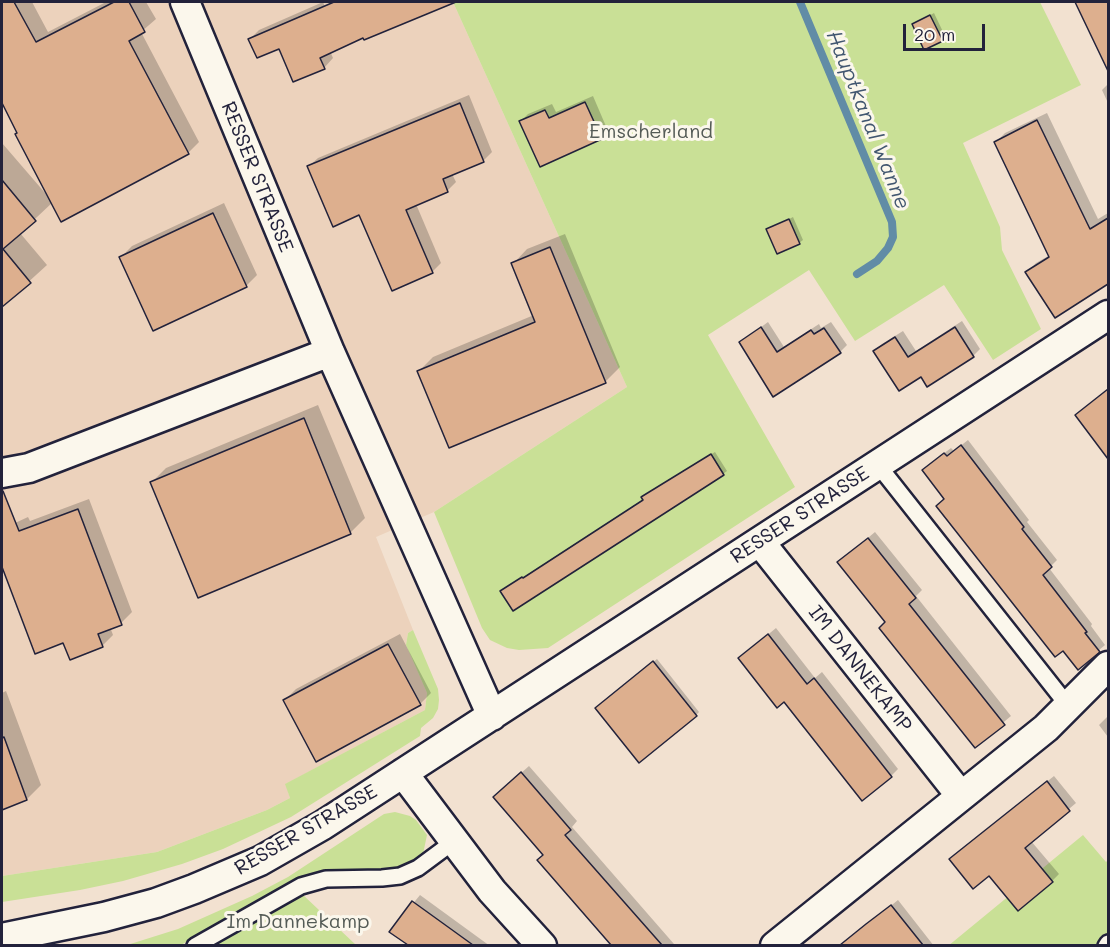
<!DOCTYPE html>
<html>
<head>
<meta charset="utf-8">
<style>
	body { margin:0 }
	#map { position:relative; width:1110px; height:947px; overflow:hidden; background:#f2e1d0; font-family:Mali,sans-serif }
	canvas { display:block }
	.frame { position:absolute; inset:0; border:3px solid #22223b; pointer-events:none }
	.scale { position:absolute; left:903px; top:24px; width:82px; height:27px; box-sizing:border-box; border:3px solid #22223b; border-top:0; padding-left:8px; font-size:18px; line-height:21px; white-space:nowrap; color:#22223b; -webkit-text-stroke:4px #fbf7ec; paint-order:stroke }
</style>
</head>
<body>
<div id="map">
<canvas width="1110" height="947"></canvas>
<div class="frame"></div>
<div class="scale">20 m</div>
</div>
<script>
const c = document.querySelector('canvas').getContext('2d');
c.lineJoin = 'round';
function paint(path, color) { c.fillStyle = color; c.fill(path, 'evenodd'); }
const poly = rows => new Path2D(rows.map(r => 'M' + r).join(''));
function trace(path, color, width, dash) { c.strokeStyle = color; c.lineWidth = width; c.lineCap = dash ? 'butt' : 'round'; c.setLineDash(dash || []); c.stroke(path); }
function write(font, color, halo, rows, align = 'center') {
  c.font = font + ' Mali,sans-serif'; c.lineWidth = 6; c.setLineDash([]); c.textBaseline = 'middle'; c.strokeStyle = halo; c.fillStyle = color; for (const [text, x, y, turn = 0] of rows) {
    c.save(); c.translate(x, y); c.rotate((+turn || 0) * Math.PI / 180); c.textAlign = isNaN(turn) ? turn : align; if (halo) c.strokeText(text, 0, 0); c.fillText(text, 0, 0); c.restore();
  }
}
const built = poly([
	[2,2,453,2,627,387,434,512,376,537,413,630,408,633,406,645,427,693,425,710,286,784,290,798,267,810,157,852,2,876]
]);
const green = poly([
	[453,2,1040,2,1081,85,963,143,1000,227,1002,250,1041,329,993,360,944,285,855,341,809,270,708,335,795,487,548,648,519,650,507,648,490,640,482,628,434,512,627,387],
	[413,630,438,689,439,700,438,709,433,718,421,728,420,736,291,817,223,849,182,864,123,881,80,890,2,902,2,876,157,852,267,810,290,798,285,784,425,710,427,693,406,645,408,633],
	[395,812,410,816,416,820,427,835,423,854,410,866,392,871,301,880,257,901,181,945,124,946,178,929,252,896,288,877,384,814],
	[1083,835,1106,862,1108,860,1108,945,948,946],
	[301,893,356,945,209,946]
]);
const shadow = poly([
	[2,2,32,2,48,32,106,2,146,2,156,19,141,32,199,142,188,153,53,202,20,233,47,265,2,306,2,143,52,201,2,101],
	[323,2,325,7,338,2,446,2,440,7,364,35,330,51,333,58,324,68,280,47,250,39,259,30],
	[1076,2,1108,2,1108,33,1095,39],
	[934,13,945,36,942,39,913,25],
	[1108,84,1108,103,1102,90],
	[469,95,492,152,483,161,452,174,456,182,447,191,416,204,441,263,432,272,360,214,309,166,318,158],
	[593,96,608,131,601,138,521,121,528,114,552,104,556,112],
	[1047,113,1098,219,1108,213,1108,282,1055,316,1027,272,1036,263,1050,255,996,142,1005,133],
	[224,203,257,275,246,286,154,329,121,257,132,246],
	[793,217,803,240,799,243,768,230],
	[565,234,620,367,605,382,450,446,419,371,433,357,534,315,513,264,527,249],
	[962,321,980,349,973,356,921,375,875,351,882,344,903,331,916,351],
	[768,322,784,347,819,324,821,328,831,322,847,345,840,352,773,395,741,342],
	[1108,389,1108,456,1077,416],
	[318,405,365,518,351,532,198,596,152,482,166,468],
	[968,440,1029,520,1027,522,1057,560,1049,568,1092,624,1091,626,1105,645,1078,668,945,499,930,464,951,448,954,451],
	[715,452,727,471,723,474,502,591,644,499,643,497,646,494],
	[89,499,132,612,121,623,110,627,113,635,102,646,64,641,36,652,2,563,2,529,28,517,30,521],
	[875,532,922,590,916,596,1011,716,975,746,887,622,839,562],
	[776,628,815,678,822,672,898,769,891,776,748,651],
	[400,634,431,693,420,704,285,700,296,689],
	[657,659,699,712,696,715,600,705],
	[6,691,41,785,27,799,2,809,2,693],
	[1108,716,1108,737,1099,725],
	[529,766,577,821,572,827,674,944,672,946,613,946,539,860,545,855,502,790],
	[1054,776,1076,803,1031,841,1059,874,1052,881,958,853],
	[420,895,490,946,411,946,391,931],
	[898,900,934,946,841,946]
]);
const stream = poly([
	[800,2,892,222,893,237,888,248,877,261,857,274]
]);
const building = poly([
	[2,2,14,2,36,42,114,2,129,2,145,32,129,41,189,154,61,222,15,134,17,133,2,103,2,2],
	[334,2,456,2,364,40,363,38,320,58,325,69,293,82,279,49,257,58,248,39,334,2],
	[1075,2,1108,2,1108,71,1075,2],
	[930,15,943,41,924,50,912,24,930,15],
	[585,102,602,139,540,167,519,121,545,110,549,118,585,102],
	[460,103,484,162,443,179,448,192,406,210,433,273,392,291,359,215,333,227,307,166,460,103],
	[1037,120,1090,229,1108,218,1108,284,1055,318,1025,272,1049,257,994,142,1037,120],
	[2,180,36,221,3,249,31,283,2,307,2,180],
	[213,213,247,287,153,331,119,257,213,213],
	[789,219,800,244,777,254,766,229,789,219],
	[550,247,606,383,449,448,417,371,535,322,511,263,550,247],
	[761,327,777,352,811,330,814,334,824,328,841,353,773,397,739,342,761,327],
	[955,327,974,357,927,387,921,377,899,391,873,351,895,337,908,357,955,327],
	[1108,389,1108,459,1075,415,1108,389],
	[304,418,351,534,198,598,150,482,304,418],
	[961,445,1024,527,1022,529,1052,567,1043,575,1087,632,1085,633,1100,652,1078,670,1063,651,1055,657,936,506,944,499,922,470,944,453,947,456,961,445],
	[711,454,724,475,513,611,500,591,522,577,523,578,643,500,641,497,711,454],
	[2,491,3,491,19,531,78,509,122,625,98,634,103,647,70,660,63,643,35,654,2,567,2,491],
	[868,538,916,598,909,604,1005,725,975,748,879,628,885,622,837,562,868,538],
	[768,634,807,684,814,678,892,777,862,801,784,702,777,708,738,658,768,634],
	[388,644,421,705,316,762,283,700,388,644],
	[653,661,697,716,639,763,595,708,653,661],
	[4,737,27,800,2,810,2,738,4,737],
	[521,772,571,830,565,835,662,945,611,945,537,860,543,855,493,797,521,772],
	[1047,781,1070,811,1025,848,1053,882,1018,911,989,876,973,889,949,859,1047,781],
	[412,901,437,919,473,945,408,945,389,932,412,901],
	[891,905,923,945,840,945,866,924,891,905]
]);
const service = poly([
	[878,465,1069,707],
	[195,946,301,886,326,879,382,878,400,876,418,868,453,842],
	[1106,946,1108,943]
]);
const minor = poly([
	[185,2,330,352,492,716],
	[2,473,29,468,330,352],
	[760,542,961,796],
	[403,773,492,891,542,946],
	[2,938,104,917,156,903,194,889,260,861,323,825,403,773,1108,315],
	[775,946,1046,728,1108,666]
]);
const parkNames = [
	["Emscherland",651,132],
	["Im Dannekamp",298,922]
];
const streetNames = [
	["RESSER STRASSE",257,177,68],
	["RESSER STRASSE",800,515,-33],
	["IM DANNEKAMP",860,669,52],
	["RESSER STRASSE",306,830,-30]
];
const waterNames = [
	["Hauptkanal Wanne",868,120,68]
];
paint(built, '#ecd2bc');
paint(green, '#c9e096');
paint(shadow, '#0003');
trace(stream, '#618ca6', 8);
paint(building, '#ddaf8e');
trace(building, '#22223b', 1.5);
trace(service, '#22223b', 20);
trace(minor, '#22223b', 33);
trace(service, '#fbf7ec', 15);
trace(minor, '#fbf7ec', 28);
write('20px', '#545b56', '#fbf7ec', parkNames);
write('20px', '#22223b', '#fbf7ec', streetNames);
write('italic 21px', '#425770', '#fbf7ec', waterNames);
</script>
</body>
</html>
